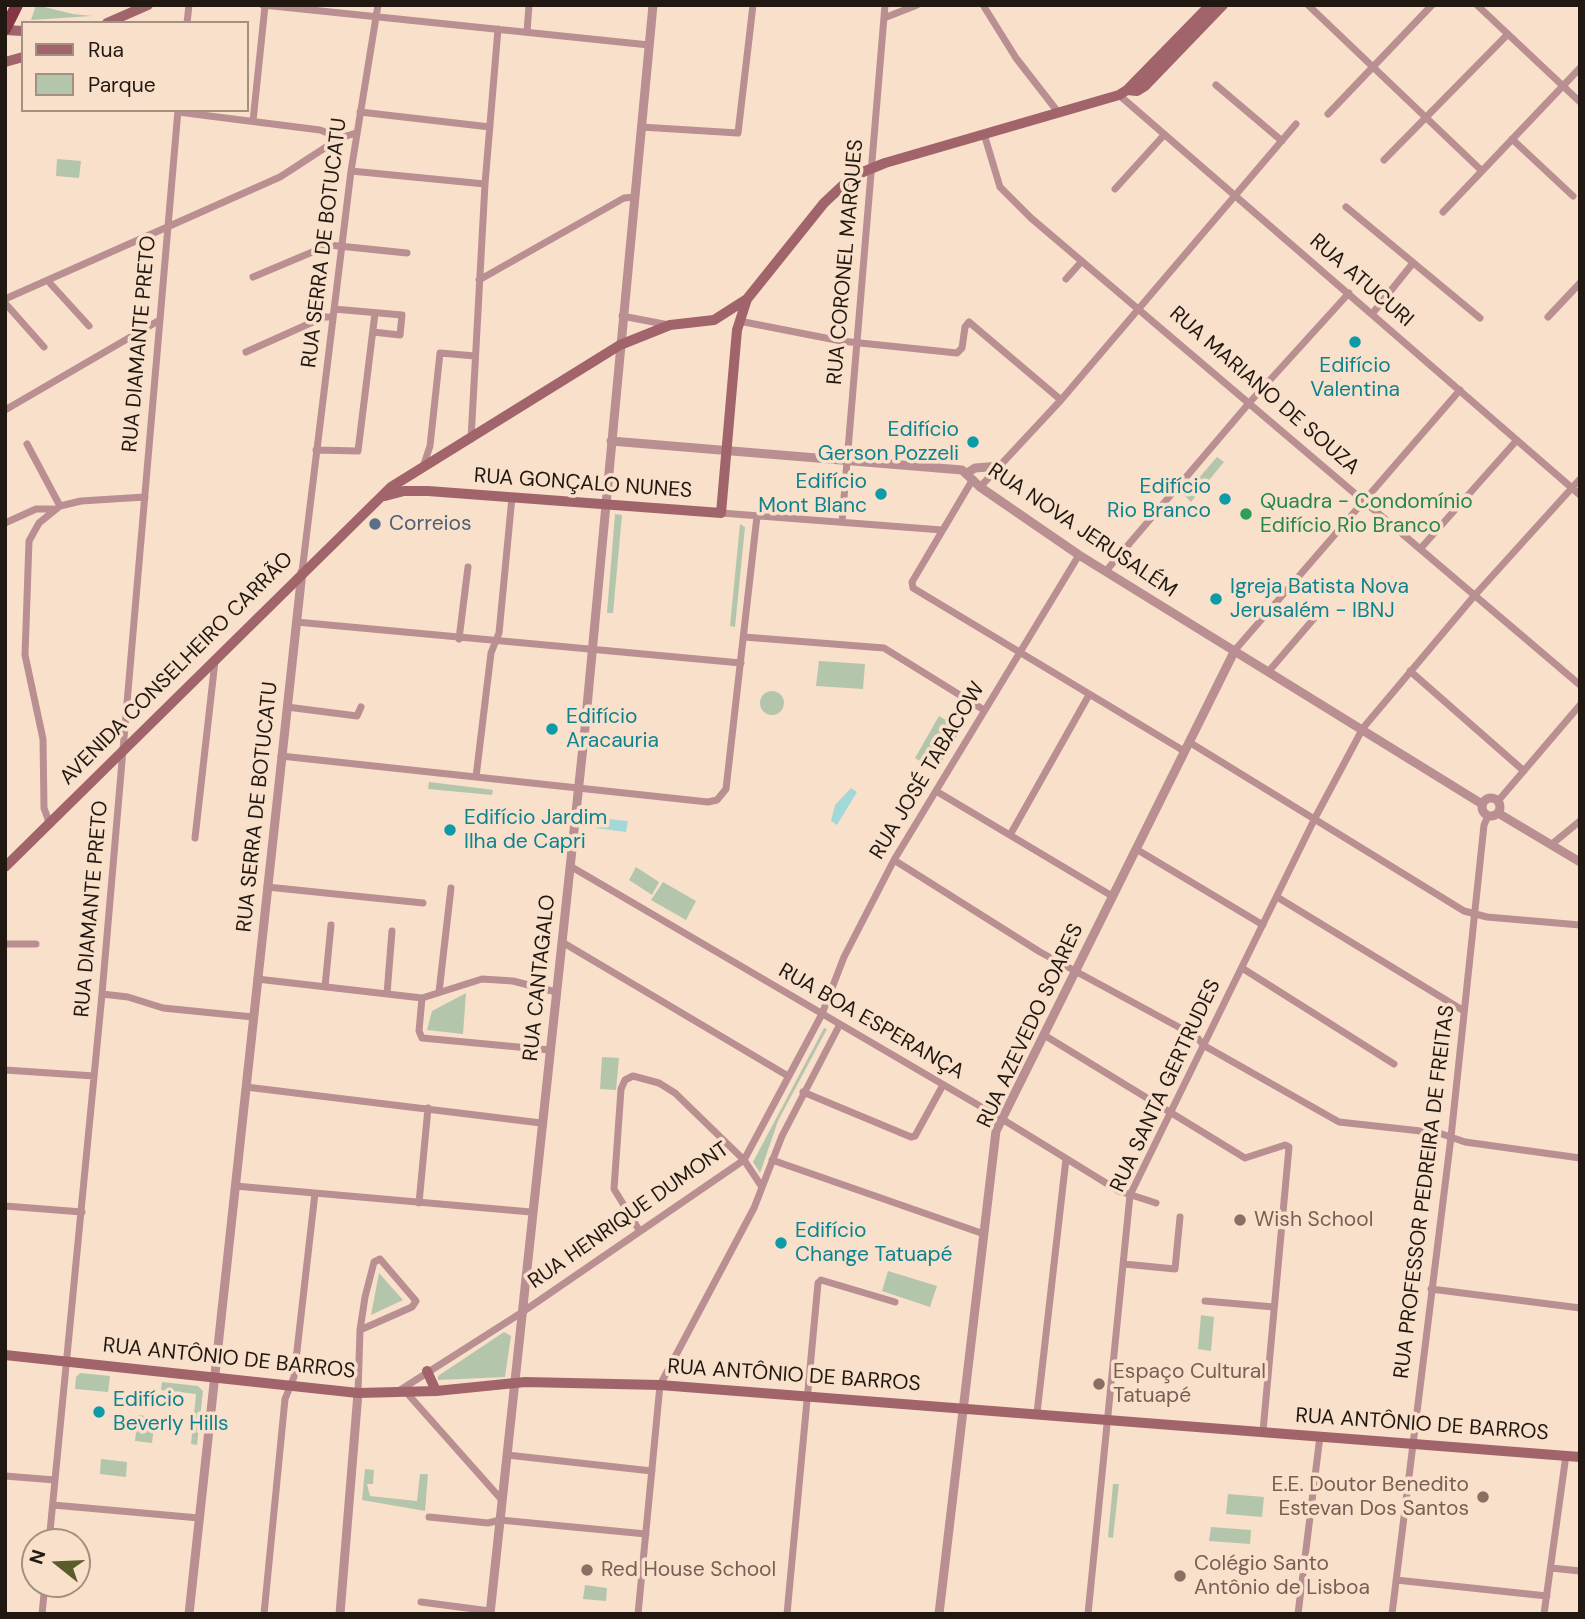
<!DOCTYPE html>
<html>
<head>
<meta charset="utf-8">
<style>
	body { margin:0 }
	#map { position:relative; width:1585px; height:1619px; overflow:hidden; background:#f9e0cb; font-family:"DM Sans",sans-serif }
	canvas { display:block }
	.frame { position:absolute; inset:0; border:7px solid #211811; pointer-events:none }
	.legend { position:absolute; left:21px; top:21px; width:228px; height:91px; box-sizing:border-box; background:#f9e0cb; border:2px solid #a39081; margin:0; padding:9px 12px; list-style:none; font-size:21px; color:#211811 }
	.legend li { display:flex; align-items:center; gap:14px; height:35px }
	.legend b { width:35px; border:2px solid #a39081 }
	.north { position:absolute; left:21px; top:1528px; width:70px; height:70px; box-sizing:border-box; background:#f9e0cb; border:2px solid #a39081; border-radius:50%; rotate:288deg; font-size:19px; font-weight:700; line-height:28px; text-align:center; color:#211811 }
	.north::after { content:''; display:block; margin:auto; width:24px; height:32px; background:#5a5c29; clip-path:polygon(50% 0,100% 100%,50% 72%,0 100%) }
</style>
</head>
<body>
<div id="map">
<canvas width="1585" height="1619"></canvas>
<div class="frame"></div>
<ul class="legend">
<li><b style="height:9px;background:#a1646a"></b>Rua</li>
<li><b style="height:19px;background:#b3c6ac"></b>Parque</li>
</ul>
<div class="north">N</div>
</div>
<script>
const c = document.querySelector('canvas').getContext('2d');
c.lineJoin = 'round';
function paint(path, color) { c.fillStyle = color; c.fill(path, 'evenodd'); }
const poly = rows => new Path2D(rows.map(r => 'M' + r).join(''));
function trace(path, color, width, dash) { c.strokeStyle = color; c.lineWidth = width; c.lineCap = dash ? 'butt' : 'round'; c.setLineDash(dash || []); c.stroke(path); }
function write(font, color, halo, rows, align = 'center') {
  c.font = font + ' "DM Sans",sans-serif'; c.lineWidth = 7; c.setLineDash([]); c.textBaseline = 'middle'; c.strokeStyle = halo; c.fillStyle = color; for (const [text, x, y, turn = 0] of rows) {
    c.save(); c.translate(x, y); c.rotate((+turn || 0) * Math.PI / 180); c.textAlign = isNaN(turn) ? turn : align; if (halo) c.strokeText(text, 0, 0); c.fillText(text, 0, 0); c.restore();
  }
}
const green = poly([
	[36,5,73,14,92,16,31,20],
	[57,159,81,161,79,178,56,176],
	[1217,457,1224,462,1191,502,1184,495],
	[615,514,622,515,613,613,607,613],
	[740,524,745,527,735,627,730,626],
	[819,661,865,664,863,689,816,686],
	'760 703a12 12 0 1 1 24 0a12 12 0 1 1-24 0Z',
	[939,716,961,729,936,771,915,758],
	[429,782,478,788,493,790,492,795,428,789],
	[636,867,659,882,652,895,629,880],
	[663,882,696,901,686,920,651,900],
	[466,993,463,1034,427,1030,432,1011],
	[824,1028,827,1029,778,1121,760,1173,753,1162],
	[602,1057,619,1058,616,1090,600,1089],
	[888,1271,937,1286,930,1307,882,1291],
	[379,1273,403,1300,371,1315],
	[1201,1315,1214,1317,1211,1351,1198,1349],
	[504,1332,511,1336,505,1377,438,1380,438,1376],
	[80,1373,110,1376,108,1392,75,1389,76,1377],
	[162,1382,198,1386,203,1391,197,1445,191,1444,196,1394,161,1390],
	[138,1415,155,1417,152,1443,135,1441],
	[101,1459,127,1462,126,1477,100,1474],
	[365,1469,374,1470,373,1484,367,1484,370,1496,417,1501,420,1474,428,1474,425,1511,362,1500],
	[1113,1484,1119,1484,1113,1538,1108,1537],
	[1228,1494,1264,1497,1262,1517,1226,1514],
	[1211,1527,1251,1530,1250,1544,1209,1541],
	[585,1585,607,1588,606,1601,583,1599]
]);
const water = poly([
	[851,788,857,792,837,825,831,821,835,805],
	[597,818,628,821,626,832,596,828]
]);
const minor = poly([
	[263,5,649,45],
	[983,5,1016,58,1058,112],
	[1308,5,1482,171],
	[1477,5,1580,102],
	[884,18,917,5],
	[187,23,189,5],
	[527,32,529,5],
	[1216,85,1282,141],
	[1119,95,1580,495],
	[178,112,320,130,340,138],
	[360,112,490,127],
	[1328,114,1432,5],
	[253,121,265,6],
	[641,127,738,133,753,5],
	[984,134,1000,187,1031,218,1580,685],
	[1512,139,1573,196],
	[1384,160,1508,34],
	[351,171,485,184],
	[1115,189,1164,135],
	[1346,207,1480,318],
	[1443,212,1580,68],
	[253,277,329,245,407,253],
	[1066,279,1082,261],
	[479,280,624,198,634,197],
	[48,281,89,326],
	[5,299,280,177,340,138,356,133],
	[5,303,44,347],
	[334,309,402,315,400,335,373,332],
	[1372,314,1413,263],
	[622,316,669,325],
	[1548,317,1580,283],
	[739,321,841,341,957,353,962,348,965,327,969,322,1061,400],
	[246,352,324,317,333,317],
	[5,410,158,321],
	[471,439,485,184,498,29],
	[27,444,60,506],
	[316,450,358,451,375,313],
	[423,467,430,446,440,353,475,356],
	[973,479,912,582,913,588,1184,751],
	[980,487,1061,400,1296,124],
	[721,513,942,530],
	[842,522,885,5],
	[5,523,36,509,53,509],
	[1421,548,1517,440],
	[1106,571,1250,402,1349,293],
	[302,572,351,171,378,5],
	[296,622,741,663],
	[744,637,884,648,984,710],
	[459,639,468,567],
	[1235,650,1460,390],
	[1269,671,1317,615],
	[1410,671,1524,771],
	[287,707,357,716,361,707],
	[1189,742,1464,911,1487,917,1580,925],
	[281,756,708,802,717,800,726,789,757,516],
	[476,777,491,653,499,633,512,497],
	[936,791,1112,896],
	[1498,801,1580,705],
	[49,822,44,808,43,739,25,655,29,541,39,523,60,506,81,501,145,497],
	[1010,835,1089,695],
	[195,838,215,661],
	[1552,844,1580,821],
	[1136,849,1263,925],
	[894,860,1040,952,1197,1037,1203,1045,1339,1122,1439,1133,1465,1142,1580,1158],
	[570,866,1002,1119,1119,1191,1156,1203],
	[267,887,423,903],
	[1277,897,1464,1011],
	[562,942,788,1076],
	[5,944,36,944],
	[1242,968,1394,1064],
	[257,979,422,998,482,979,513,981,556,992],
	[325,987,331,925],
	[439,992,451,888],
	[102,994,128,997,163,1008,253,1017],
	[387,994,392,931],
	[422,998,419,1031,422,1038,550,1050],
	[1044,1035,1245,1158,1285,1145,1289,1147,1263,1431],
	[5,1070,94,1076],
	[246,1087,541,1123],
	[803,1092,911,1137,915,1136,943,1085],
	[772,1160,984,1234],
	[235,1186,531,1212],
	[419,1203,428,1108],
	[5,1206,82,1212],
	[639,1230,614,1189,621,1089,625,1080,633,1076,659,1083,675,1093,744,1160,762,1187],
	[1124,1264,1175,1269,1180,1217],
	[1431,1289,1580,1308],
	[1205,1301,1274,1307],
	[397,1392,521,1313,744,1160,822,1014,844,957,894,860,1079,555],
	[406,1392,501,1499],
	[358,1393,360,1330,365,1297,374,1262,380,1259,416,1301,412,1307,360,1330],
	[1037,1413,1066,1159],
	[507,1455,652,1471],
	[5,1476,55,1480],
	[53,1505,199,1518],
	[429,1517,488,1523,500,1520,646,1534],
	[49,1542,102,994,178,110],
	[1551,1568,1580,1571],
	[1396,1580,1547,1596],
	[421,1602,490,1611],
	[42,1614,45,1584],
	[264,1614,285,1399,294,1377,315,1193],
	[638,1614,660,1385,754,1208,782,1136,839,1026],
	[787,1614,818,1283,821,1280,895,1302],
	[1088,1614,1130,1195,1315,818,1363,728,1475,595,1580,479],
	[1298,1614,1320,1436],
	[1392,1614,1451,1137,1484,825,1488,816],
	[1544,1614,1566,1455]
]);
const tertiary = poly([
	[611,441,962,470,980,487,1079,555,1482,804],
	[967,473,975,468,1001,466],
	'1482 807a9 9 0 1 1 18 0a9 9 0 1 1-18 0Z',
	[1498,813,1580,862],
	[189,1614,302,572],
	[340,1614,358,1393],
	[490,1614,585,728,653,5],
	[939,1614,996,1131,1235,650]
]);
const secondary = poly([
	[107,23,148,5],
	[5,30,23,31],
	[5,62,23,57],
	[1127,90,1137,91,1145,86,1223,5],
	[385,496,404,491,428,491,721,513,737,330,747,299],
	[5,867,391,487,620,345,670,325,714,320,747,299,824,203,853,176,885,163,1119,95,1127,90,1210,5],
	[5,1355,358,1393,436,1391,525,1382,660,1385,1580,1457],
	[427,1371,436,1391]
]);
const trunk = poly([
	[5,29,17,5]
]);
const markers = [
	[1355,342,7,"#0f9aa8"],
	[973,442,7,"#0f9aa8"],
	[881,494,7,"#0f9aa8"],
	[1225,499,7,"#0f9aa8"],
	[1246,514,7,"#2e9e5b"],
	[375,524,7,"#5c6f8a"],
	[1216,599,7,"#0f9aa8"],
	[552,729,7,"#0f9aa8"],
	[450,830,7,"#0f9aa8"],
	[1240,1220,7,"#8d6e63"],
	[781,1243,7,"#0f9aa8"],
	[1099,1384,7,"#8d6e63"],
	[99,1412,7,"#0f9aa8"],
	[1483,1497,7,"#8d6e63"],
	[587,1570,7,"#8d6e63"],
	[1180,1576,7,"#8d6e63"]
];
const streetNames = [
	["RUA SERRA DE BOTUCATU",325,243,-83],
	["RUA CORONEL MARQUES",846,262,-85],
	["RUA ATUCURI",1361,281,41],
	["RUA DIAMANTE PRETO",140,344,-85],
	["RUA MARIANO DE SOUZA",1264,391,41],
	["RUA GONÇALO NUNES",583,484,4],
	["RUA NOVA JERUSALÉM",1082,531,34],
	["AVENIDA CONSELHEIRO CARRÃO",177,669,-45],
	["RUA JOSÉ TABACOW",928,771,-59],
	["RUA SERRA DE BOTUCATU",258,807,-84],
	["RUA DIAMANTE PRETO",92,909,-85],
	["RUA CANTAGALO",540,978,-84],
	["RUA BOA ESPERANÇA",871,1022,30],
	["RUA AZEVEDO SOARES",1031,1026,-65],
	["RUA SANTA GERTRUDES",1166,1086,-65],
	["RUA PROFESSOR PEDREIRA DE FREITAS",1425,1192,-83],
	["RUA HENRIQUE DUMONT",629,1216,-35],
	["RUA ANTÔNIO DE BARROS",229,1359,6],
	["RUA ANTÔNIO DE BARROS",794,1376,4],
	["RUA ANTÔNIO DE BARROS",1422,1425,4]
];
const cultureNames = [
	["Edifício",1355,366,"center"],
	["Valentina",1355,390,"center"],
	["Edifício",959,430,"right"],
	["Gerson Pozzeli",959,454,"right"],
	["Edifício",867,482,"right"],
	["Mont Blanc",867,506,"right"],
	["Edifício",1211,487,"right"],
	["Rio Branco",1211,511,"right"],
	["Igreja Batista Nova",1230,587],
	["Jerusalém - IBNJ",1230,611],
	["Edifício",566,717],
	["Aracauria",566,741],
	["Edifício Jardim",464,818],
	["Ilha de Capri",464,842],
	["Edifício",795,1231],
	["Change Tatuapé",795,1255],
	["Edifício",113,1400],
	["Beverly Hills",113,1424]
];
const leisureNames = [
	["Quadra - Condomínio",1260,502],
	["Edifício Rio Branco",1260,526]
];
const serviceNames = [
	["Correios",389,524]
];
const educationNames = [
	["Wish School",1254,1220],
	["Espaço Cultural",1113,1372],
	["Tatuapé",1113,1396],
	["E.E. Doutor Benedito",1469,1485,"right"],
	["Estevan Dos Santos",1469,1509,"right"],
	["Colégio Santo",1194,1564],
	["Antônio de Lisboa",1194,1588],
	["Red House School",601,1570]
];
paint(green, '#b3c6ac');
paint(water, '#a2d8d8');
trace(minor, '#b98f92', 7);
trace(tertiary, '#b98f92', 9);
trace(secondary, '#a1646a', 10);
trace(trunk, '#843643', 12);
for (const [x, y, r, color] of markers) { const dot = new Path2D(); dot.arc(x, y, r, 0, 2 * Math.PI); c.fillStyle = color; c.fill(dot); trace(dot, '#f9e0cb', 2.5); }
write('21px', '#211811', '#f9e0cb', streetNames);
write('21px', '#0d838f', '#f9e0cb', cultureNames, 'left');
write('21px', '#27864d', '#f9e0cb', leisureNames, 'left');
write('21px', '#4e5e75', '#f9e0cb', serviceNames, 'left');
write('21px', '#785e54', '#f9e0cb', educationNames, 'left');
</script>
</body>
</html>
